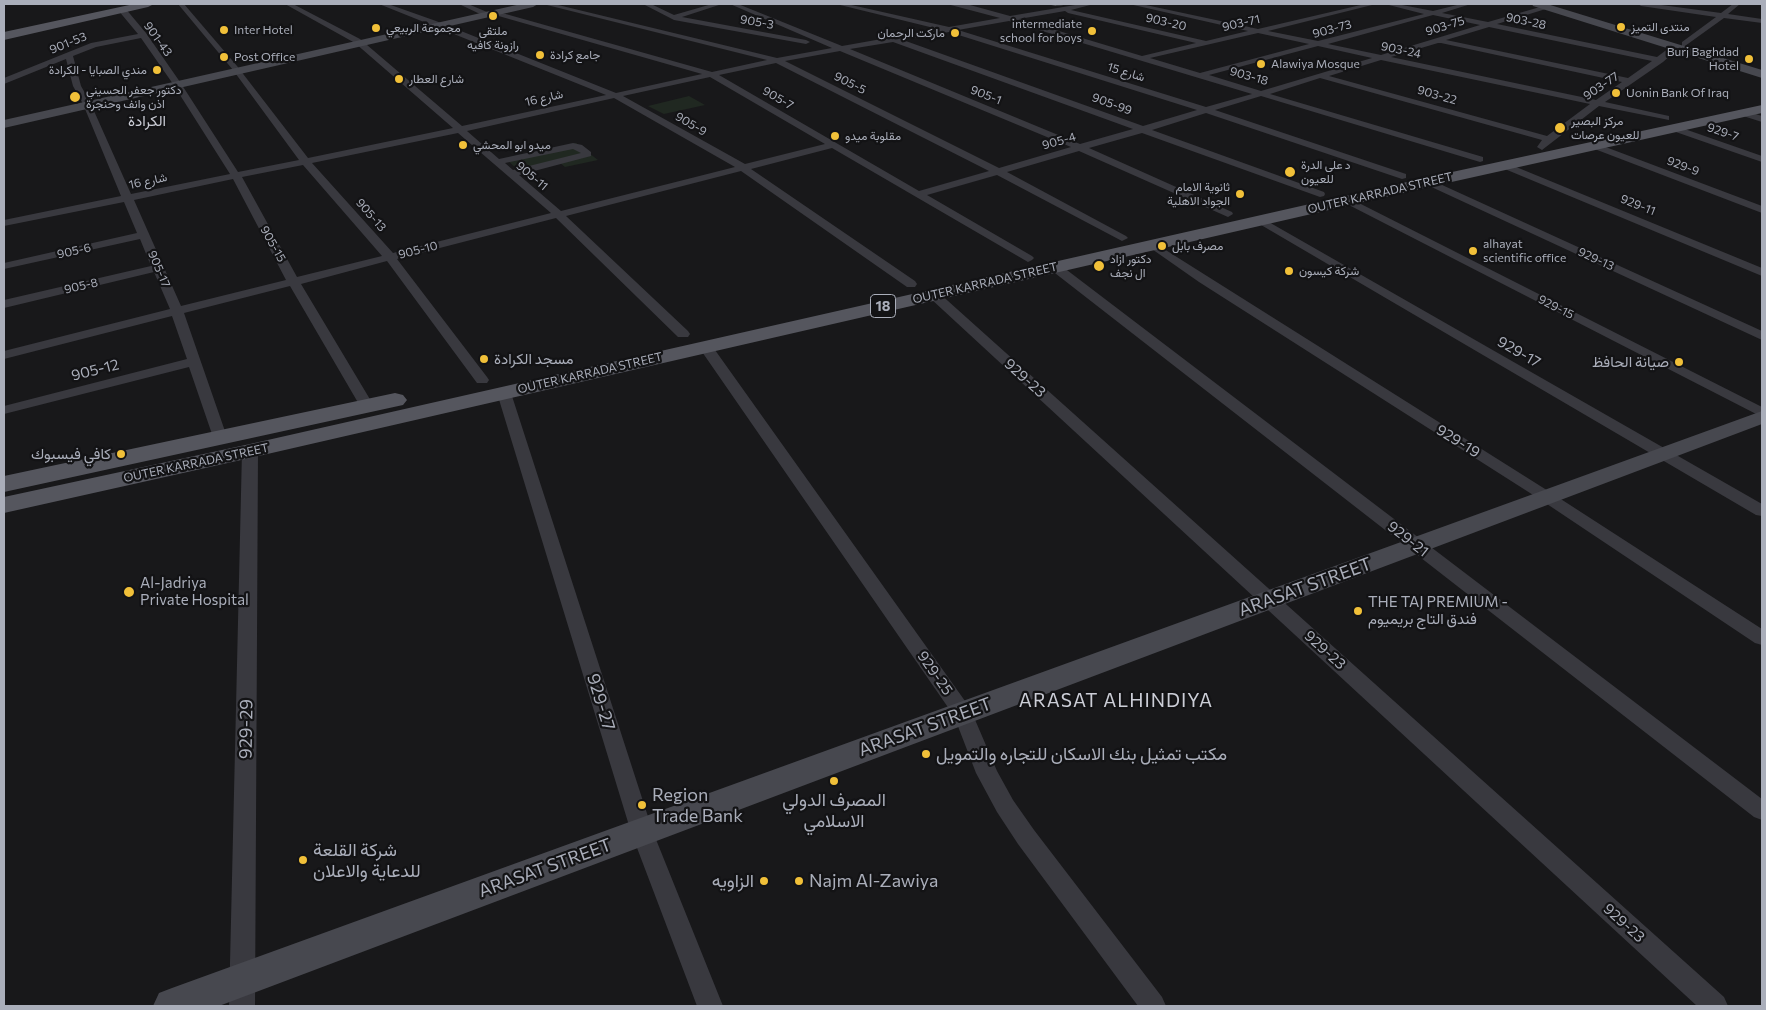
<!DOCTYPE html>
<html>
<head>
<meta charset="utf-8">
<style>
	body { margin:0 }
	#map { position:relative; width:1766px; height:1010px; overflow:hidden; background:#18181a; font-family:Commissioner,sans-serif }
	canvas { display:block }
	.frame { position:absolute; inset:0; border:5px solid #aaaeba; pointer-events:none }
</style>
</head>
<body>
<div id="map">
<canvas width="1766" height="1010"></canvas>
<div class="frame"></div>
</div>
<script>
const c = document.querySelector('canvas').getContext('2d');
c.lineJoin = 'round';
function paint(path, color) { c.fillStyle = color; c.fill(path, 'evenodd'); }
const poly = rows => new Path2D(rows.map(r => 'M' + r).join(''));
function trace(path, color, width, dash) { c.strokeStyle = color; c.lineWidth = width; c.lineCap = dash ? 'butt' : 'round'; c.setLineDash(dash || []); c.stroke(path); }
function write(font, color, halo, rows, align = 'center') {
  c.font = font + ' Commissioner,Vazirmatn,sans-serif'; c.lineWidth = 4.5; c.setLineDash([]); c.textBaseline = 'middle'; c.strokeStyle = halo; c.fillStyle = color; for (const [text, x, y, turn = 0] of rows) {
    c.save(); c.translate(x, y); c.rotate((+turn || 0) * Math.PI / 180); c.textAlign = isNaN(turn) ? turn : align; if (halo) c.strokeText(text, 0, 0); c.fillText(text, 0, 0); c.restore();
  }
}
const green = poly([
	[689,96,705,105,664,114,648,106],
	[576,143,598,160,565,167,560,163,520,172,505,158]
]);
const street = poly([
	[178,4,184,4,237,66,308,158,453,128,355,43,285,4,293,4,360,39,462,126,606,95,379,4,388,4,436,21,616,93,702,74,488,13,495,11,712,72,767,60,543,4,554,4,777,58,832,48,730,4,738,4,842,46,938,29,836,4,847,4,949,27,1000,18,947,4,970,5,1010,16,1081,4,1094,4,1071,10,1206,41,1248,31,1129,4,1141,4,1258,29,1365,4,1376,4,1268,31,1318,41,1424,14,1385,4,1397,4,1433,11,1461,4,1471,4,1442,13,1488,22,1547,5,1551,7,1549,8,1497,24,1657,57,1673,45,1680,47,1663,62,1605,102,1669,116,1669,120,1599,106,1542,150,1537,147,1542,140,1320,78,1270,94,1483,157,1483,161,1480,162,1261,96,1215,110,1406,174,1406,178,1402,179,1206,113,1152,130,1324,192,1325,194,1324,196,1320,197,1142,133,1089,148,1232,212,1233,214,1228,217,1079,151,1007,172,1126,236,1128,238,1122,241,997,175,927,195,1032,256,1034,258,1032,260,1028,262,832,148,751,169,915,281,917,284,915,287,907,287,741,171,566,216,688,331,690,334,688,337,678,337,556,218,397,259,487,377,489,380,487,383,477,383,387,261,301,284,374,406,372,409,362,409,360,406,290,286,184,313,227,437,225,440,220,441,215,440,213,437,189,367,4,414,4,406,187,359,172,316,4,359,4,351,170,309,154,272,4,308,4,300,151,266,140,239,4,269,4,263,137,233,124,202,4,226,4,220,121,196,83,104,73,86,66,59,4,84,4,78,91,43,138,34,118,10,125,8,146,33,180,82,238,172,299,160,233,70,178,4],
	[1065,11,1068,13,1196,43,1142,56,1019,19,1065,11],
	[1433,15,1480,25,1381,55,1328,44,1433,15],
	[1009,21,1252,94,1206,107,958,30,1009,21],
	[1489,27,1652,61,1628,78,1446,40,1489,27],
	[949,32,1197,110,1143,126,903,40,949,32],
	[1258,33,1309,44,1200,73,1150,58,1258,33],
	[141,38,173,84,230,174,131,194,90,102,81,86,73,56,96,47,141,38],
	[893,42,1133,129,1080,144,850,49,893,42],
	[1438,43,1441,43,1622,82,1596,100,1391,57,1438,43],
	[1318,46,1372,58,1261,91,1209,75,1318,46],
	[840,51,1071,147,999,168,785,61,840,51],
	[1381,60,1590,104,1547,136,1329,76,1381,60],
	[776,63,989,171,919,191,719,75,776,63],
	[710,77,825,144,745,164,623,96,710,77],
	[614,98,735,167,561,211,519,175,591,156,591,152,582,145,573,143,499,159,467,131,614,98],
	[458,133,551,213,393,253,312,163,458,133],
	[573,149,581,153,513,170,505,163,573,149],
	[303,165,382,256,297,277,242,177,303,165],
	[233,179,286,280,181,306,134,200,233,179],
	[459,4,468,4,487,12,480,14,459,4],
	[643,4,651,4,674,15,712,4,722,4,682,17,806,40,810,42,806,44,674,20,643,4],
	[1638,4,1654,4,1721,13,1733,4,1740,4,1728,14,1762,19,1762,23,1724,18,1685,46,1682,46,1682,42,1716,17,1641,6,1638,4],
	[1743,110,1762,116,1762,122,1740,115,1739,113,1743,110],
	[1676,126,1762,156,1762,162,1673,131,1673,127,1676,126],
	[1595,143,1762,206,1762,213,1592,148,1592,144,1595,143],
	[1504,162,1762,268,1762,276,1500,167,1500,163,1504,162],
	[1429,179,1762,331,1762,340,1425,184,1424,182,1425,180,1429,179],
	[1349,198,1762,407,1762,417,1345,203,1344,201,1349,198],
	[1260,217,1762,504,1762,516,1756,515,1256,222,1255,220,1256,218,1260,217],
	[1153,242,1553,494,1762,629,1762,645,1755,643,1541,500,1199,282,1149,247,1147,245,1149,243,1153,242],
	[1055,263,1059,264,1762,799,1762,820,1754,817,1051,270,1049,267,1051,264,1055,263],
	[934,291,938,292,1724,997,1728,1006,1697,1006,930,298,928,295,934,291],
	[705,342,710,343,970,708,997,771,1013,800,1034,830,1162,997,1166,1006,1138,1006,1018,844,997,812,976,773,954,716,698,346,705,342],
	[504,389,509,390,511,393,653,832,723,1006,697,1006,631,832,497,393,499,390,504,389],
	[250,446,255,448,258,451,255,1006,229,1006,242,451,245,448,250,446]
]);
const secondary = poly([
	[521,4,538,4,533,7,4,128,4,120,521,4],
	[1532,4,1547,4,1762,70,1762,78,1533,6,1532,4],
	[1762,411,1762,424,219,1006,153,1006,159,993,172,988,1762,411]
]);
const primary = poly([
	[134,4,154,4,148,7,4,40,4,32,134,4],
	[1762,105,1762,113,1429,187,250,458,4,513,4,497,250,444,1429,177,1762,105],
	[395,393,403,395,407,400,403,405,4,492,4,476,395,393]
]);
const wall = poly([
	[1046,4,1071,4,1056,6]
]);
const shadedWall = poly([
	[1057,4,1071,4,1056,6]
]);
const markers = [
	[493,16,5,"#f1c039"],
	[1621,27,5,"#f1c039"],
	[376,28,5,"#f1c039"],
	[224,30,5,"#f1c039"],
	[1092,31,5,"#f1c039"],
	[955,33,5,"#f1c039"],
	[540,55,5,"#f1c039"],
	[224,57,5,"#f1c039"],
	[1749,59,5,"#f1c039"],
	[1261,64,5,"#f1c039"],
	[157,70,5,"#f1c039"],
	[399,79,5,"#f1c039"],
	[1616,93,5,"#f1c039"],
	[75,97,6,"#f1c039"],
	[1560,128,6,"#f1c039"],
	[835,136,5,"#f1c039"],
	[463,145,5,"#f1c039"],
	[1290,172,6,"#f1c039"],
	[1240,194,5,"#f1c039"],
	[1162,246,5,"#f1c039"],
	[1473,251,5,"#f1c039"],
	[1099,266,6,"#f1c039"],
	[1289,271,5,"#f1c039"],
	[484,359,5,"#f1c039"],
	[1679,362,5,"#f1c039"],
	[121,454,5,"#f1c039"],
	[129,592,6,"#f1c039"],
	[1358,611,5,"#f1c039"],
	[926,754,5,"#f1c039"],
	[834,781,5,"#f1c039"],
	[642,805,5,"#f1c039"],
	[303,860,5,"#f1c039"],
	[764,881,5,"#f1c039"],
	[799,881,5,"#f1c039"]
];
const farStreetnames = [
	["903-28",1526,21,12],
	["905-3",757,22,10],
	["903-20",1166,22,13],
	["903-71",1241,23,-13],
	["903-75",1445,26,-17],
	["903-73",1332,29,-15],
	["901-43",158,39,54],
	["901-53",68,43,-22],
	["903-24",1401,50,12],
	["شارع 15",1126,72,17],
	["903-18",1249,76,16],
	["905-5",850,83,27],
	["903-77",1601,86,-34],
	["905-1",986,95,22],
	["903-22",1437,95,16],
	["شارع 16",544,98,-13],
	["905-7",778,98,30],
	["905-99",1112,104,20],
	["905-9",691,124,30],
	["929-7",1723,132,19],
	["905-4",1059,141,-16],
	["929-9",1683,166,21],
	["905-11",532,176,40],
	["شارع 16",148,181,-12],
	["OUTER KARRADA STREET",1380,193,-13],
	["929-11",1638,205,22],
	["905-13",371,215,49],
	["905-15",273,244,61],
	["905-10",418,250,-14],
	["905-6",74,251,-12],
	["929-13",1596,259,25],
	["905-17",159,269,67],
	["OUTER KARRADA STREET",985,283,-13],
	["905-8",81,286,-13],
	["929-15",1556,307,27],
	["OUTER KARRADA STREET",590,373,-13],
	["OUTER KARRADA STREET",196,463,-12]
];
const farPoinames = [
	["intermediate",1082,24,"right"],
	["school for boys",1082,38,"right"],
	["منتدى التميز",1631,27],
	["مجموعة الربيعي",386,28],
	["Inter Hotel",234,30],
	["ملتقى",493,31,"center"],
	["رازونة كافيه",493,45,"center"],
	["ماركت الرحمان",945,33,"right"],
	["Burj Baghdad",1739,52,"right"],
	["Hotel",1739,66,"right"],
	["جامع كرادة",550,55],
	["Post Office",234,57],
	["Alawiya Mosque",1271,64],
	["مندي الصبايا - الكرادة",147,70,"right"],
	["شارع العطار",409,79],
	["دكتور جعفر الحسيني",86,90],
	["اذن وانف وحنجرة",86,104],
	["Uonin Bank Of Iraq",1626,93],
	["مركز البصير",1571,121],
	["للعيون عرصات",1571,135],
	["مقلوبة ميدو",845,136],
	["ميدو ابو المحشي",473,145],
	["د علي الدرة",1301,165],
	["للعيون",1301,179],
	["ثانوية الامام",1230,187,"right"],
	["الجواد الاهلية",1230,201,"right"],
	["alhayat",1483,244],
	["scientific office",1483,258],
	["مصرف بابل",1172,246],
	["دكتور ازاد",1110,259],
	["ال نجف",1110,273],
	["شركة كيسون",1299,271]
];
const shields = [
	[883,306,25]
];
const shieldNames = [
	["18",883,306]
];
const farQuarternames = [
	["الكرادة",147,121]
];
const streetNames = [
	["929-17",1519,352,30],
	["905-12",95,370,-14],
	["929-23",1025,378,42],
	["929-19",1458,441,32],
	["929-21",1408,539,38],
	["929-23",1325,650,42],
	["929-25",935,673,55],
	["929-23",1624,923,42]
];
const poiNames = [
	["مسجد الكرادة",494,359],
	["صيانة الحافظ",1669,362,"right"],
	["كافي فيسبوك",111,454,"right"],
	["Al-Jadriya",140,583],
	["Private Hospital",140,600],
	["THE TAJ PREMIUM -",1368,602],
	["فندق التاج بريميوم",1368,619]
];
const nearStreetnames = [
	["ARASAT STREET",1305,587,-20],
	["929-27",601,702,73],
	["ARASAT STREET",925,727,-20],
	["929-29",246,729,-89],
	["ARASAT STREET",545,868,-20]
];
const nearPoinames = [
	["مكتب تمثيل بنك الاسكان للتجاره والتمويل",936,754],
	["Region",652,795],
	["Trade Bank",652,816],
	["المصرف الدولي",834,800,"center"],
	["الاسلامي",834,821,"center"],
	["شركة القلعة",313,850],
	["للدعاية والاعلان",313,871],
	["الزاويه",754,881,"right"],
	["Najm Al-Zawiya",809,881]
];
const nearNeighbourhoodnames = [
	["ARASAT ALHINDIYA",1116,701]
];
paint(green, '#202821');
paint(street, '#39393f');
paint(secondary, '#47484f');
paint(primary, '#55565e');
paint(wall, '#494a4f');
paint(shadedWall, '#313235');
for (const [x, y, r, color] of markers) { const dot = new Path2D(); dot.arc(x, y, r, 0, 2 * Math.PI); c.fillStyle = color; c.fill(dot); trace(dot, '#131315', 2); }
write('12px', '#aaaeba', '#131315', farStreetnames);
write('12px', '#aaaeba', '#131315', farPoinames, 'left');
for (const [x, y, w] of shields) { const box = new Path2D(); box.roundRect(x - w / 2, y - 11.5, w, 23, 4); c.fillStyle = '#131315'; c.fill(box); trace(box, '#aaaeba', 1); }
write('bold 14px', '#aaaeba', null, shieldNames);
write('15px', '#cbcdd6', '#131315', farQuarternames);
write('15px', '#aaaeba', '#131315', streetNames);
write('15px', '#aaaeba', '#131315', poiNames, 'left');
write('18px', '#aaaeba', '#131315', nearStreetnames);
write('18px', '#aaaeba', '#131315', nearPoinames, 'left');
c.letterSpacing = '1px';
write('19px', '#cbcdd6', '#131315', nearNeighbourhoodnames);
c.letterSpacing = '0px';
</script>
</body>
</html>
